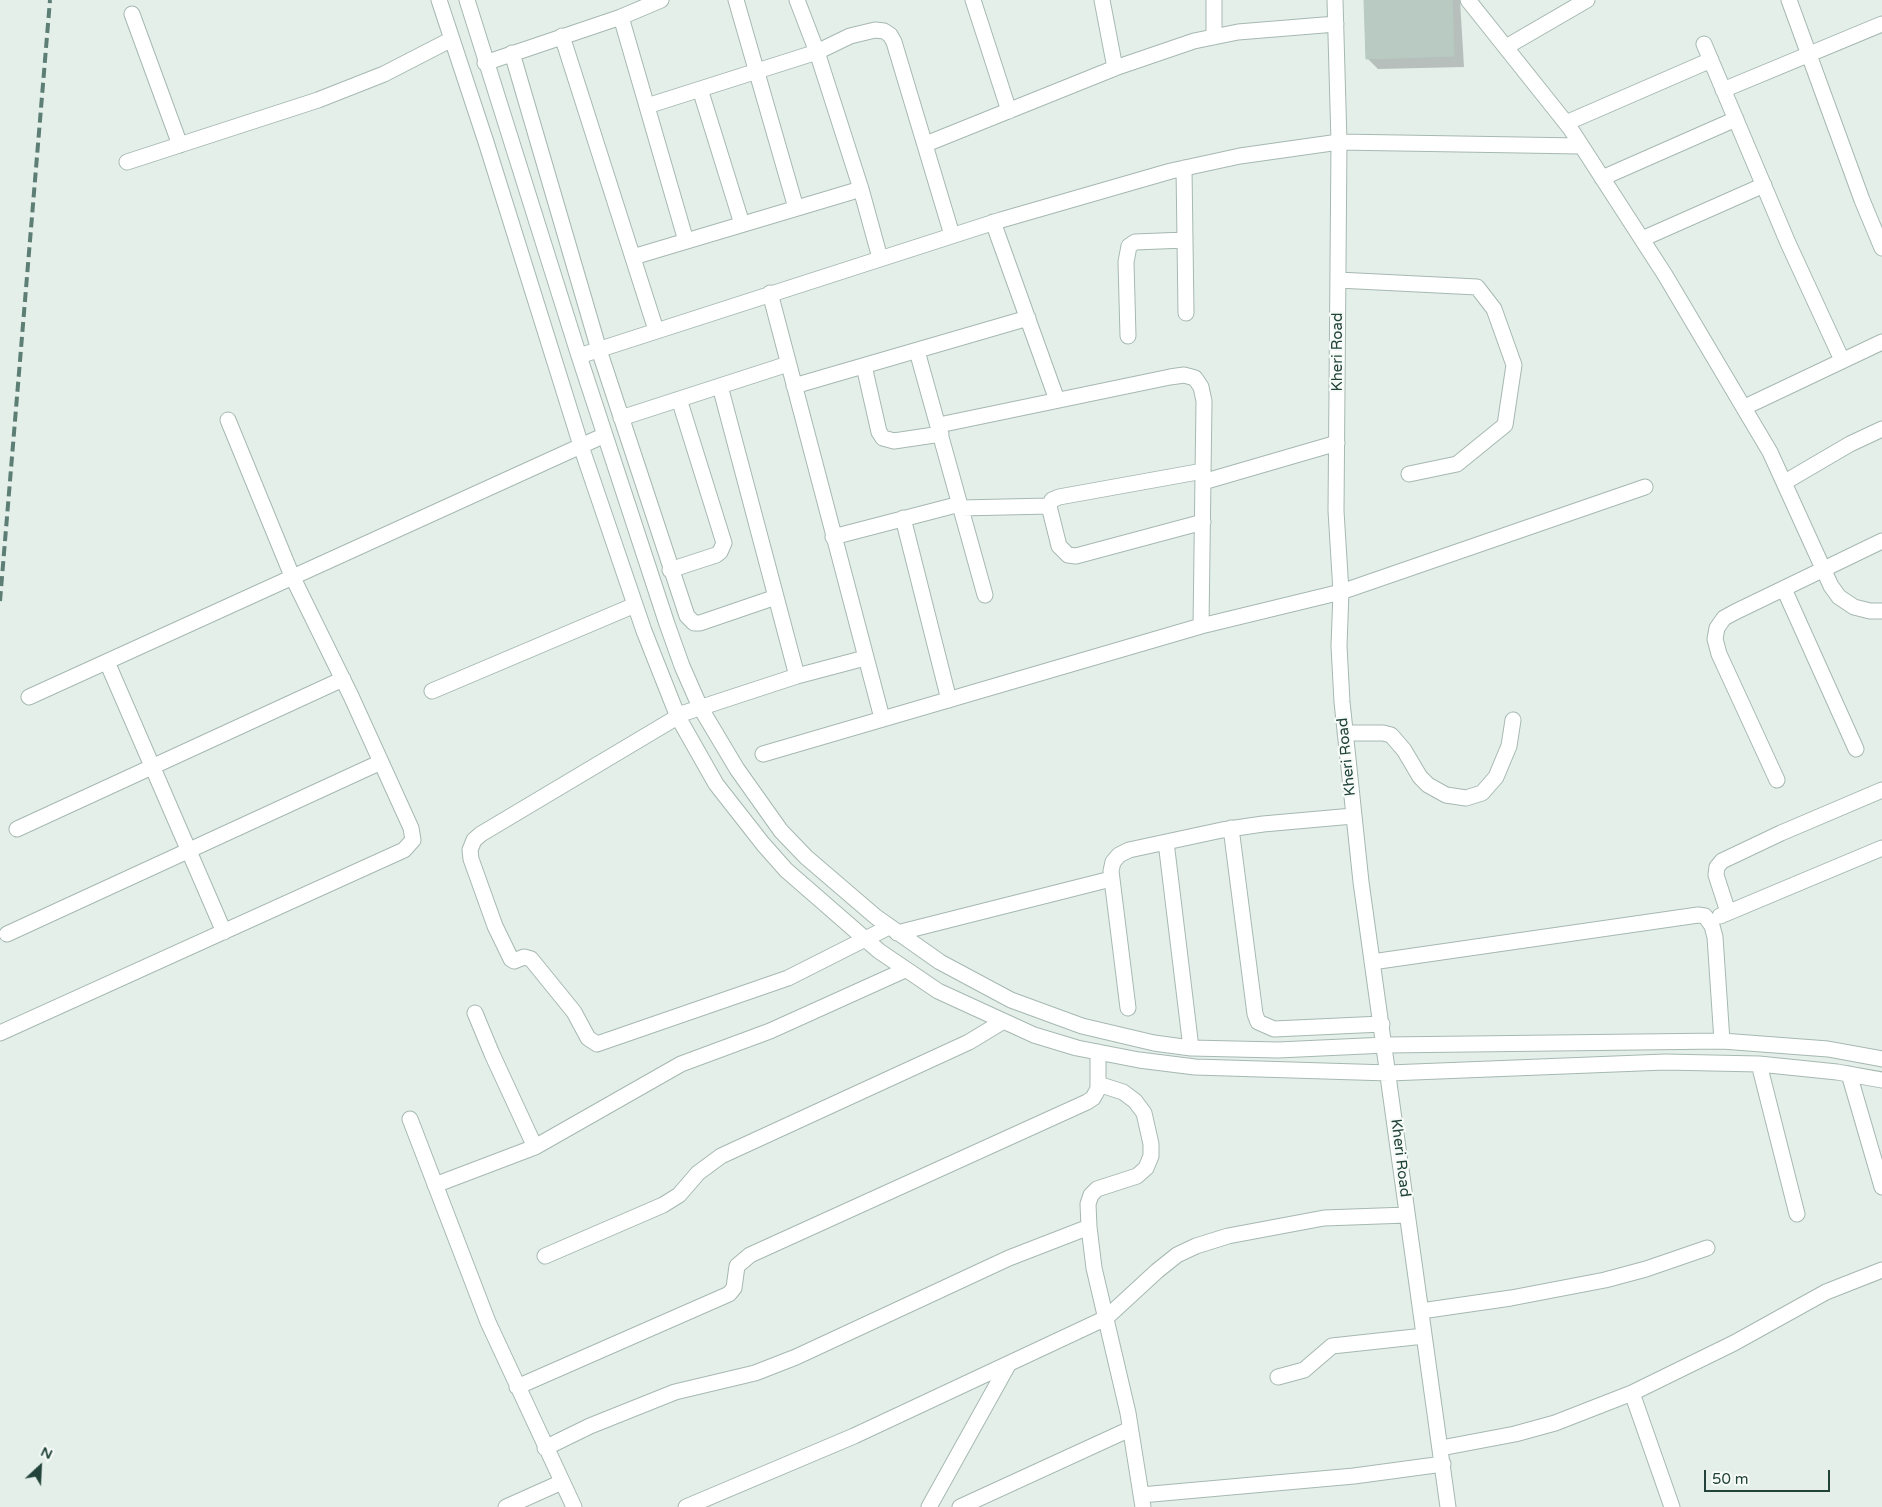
<!DOCTYPE html>
<html>
<head>
<meta charset="utf-8">
<style>
	body { margin:0 }
	#map { position:relative; width:1882px; height:1507px; overflow:hidden; background:#e4efea; font-family:"Varela Round",sans-serif }
	canvas { display:block }
	.north { position:absolute; left:15px; top:1442px; width:50px; height:50px; -webkit-text-stroke:4px #f6fbf8; paint-order:stroke; rotate:25deg; font-size:14px; font-weight:700; line-height:20px; text-align:center; color:#21433a }
	.north::after { content:''; display:block; margin:auto; width:18px; height:22px; background:#21433a; clip-path:polygon(50% 0,100% 100%,50% 72%,0 100%) }
	.scale { position:absolute; left:1704px; top:1470px; width:126px; height:22px; box-sizing:border-box; border:2px solid #21433a; border-top:0; padding-left:6px; font-size:15px; line-height:18px; white-space:nowrap; color:#21433a; -webkit-text-stroke:4px #f6fbf8; paint-order:stroke }
</style>
</head>
<body>
<div id="map">
<canvas width="1882" height="1507"></canvas>
<div class="north">N</div>
<div class="scale">50 m</div>
</div>
<script>
const c = document.querySelector('canvas').getContext('2d');
c.lineJoin = 'round';
function paint(path, color) { c.fillStyle = color; c.fill(path, 'evenodd'); }
const poly = rows => new Path2D(rows.map(r => 'M' + r).join(''));
function trace(path, color, width, dash) { c.strokeStyle = color; c.lineWidth = width; c.lineCap = dash ? 'butt' : 'round'; c.setLineDash(dash || []); c.stroke(path); }
function write(font, color, halo, rows, align = 'center') {
  c.font = font + ' "Varela Round",sans-serif'; c.lineWidth = 4.5; c.setLineDash([]); c.textBaseline = 'middle'; c.strokeStyle = halo; c.fillStyle = color; for (const [text, x, y, turn = 0] of rows) {
    c.save(); c.translate(x, y); c.rotate((+turn || 0) * Math.PI / 180); c.textAlign = isNaN(turn) ? turn : align; if (halo) c.strokeText(text, 0, 0); c.fillText(text, 0, 0); c.restore();
  }
}
const shadow = poly([
	[1365,0,1460,0,1464,67,1378,69,1367,58]
]);
const building = poly([
	[1364,0,1452,0,1454,56,1366,59,1364,0]
]);
const minor = poly([
	[439,0,486,142,583,452,644,631,678,717,716,784,763,844,786,870,879,951,938,991,1034,1035,1077,1048,1139,1060,1195,1067,1389,1073,1665,1062,1759,1064,1837,1072,1882,1080],
	[467,0,579,356,667,624,682,666,700,707,737,769,781,831,806,857,876,917,940,962,1011,1000,1082,1026,1154,1043,1191,1048,1278,1050,1386,1045,1722,1041,1828,1049,1882,1059],
	[736,0,796,208],
	[797,0,817,52,861,189,880,258],
	[973,0,1009,111],
	[1102,0,1115,68],
	[1214,0,1214,37],
	[1335,0,1339,142,1336,511,1341,592,1339,646,1342,702,1361,882,1448,1507],
	[1468,0,1570,128,1665,275,1770,452,1831,586,1839,597,1854,607,1870,611,1882,611],
	[1789,0,1862,200,1882,248],
	[132,14,180,145],
	[621,17,686,241],
	[562,36,656,330],
	[1704,44,1788,243,1842,360],
	[1506,47,1587,0],
	[512,53,599,350,687,616,694,623,700,623,776,597],
	[485,63,621,17,661,0],
	[700,89,742,224],
	[1723,90,1882,24],
	[647,106,817,52,850,36,875,30,884,31,890,35,894,42,952,235],
	[1566,123,1711,60],
	[926,144,1115,68,1194,41,1238,32,1336,24],
	[127,162,318,100,384,74,452,39],
	[1184,168,1186,313],
	[1602,178,1736,119],
	[993,222,1057,400],
	[1642,239,1764,185],
	[633,257,861,189],
	[1338,280,1477,287,1494,309,1514,365,1505,425,1457,464,1409,474],
	[770,293,882,718],
	[1128,336,1126,262,1129,246,1135,242,1185,240],
	[917,351,985,595],
	[579,356,1001,220,1171,171,1240,156,1339,142,1580,146],
	[864,366,879,432,883,438,894,441,941,434],
	[720,386,797,676],
	[794,386,1028,318],
	[1745,407,1882,342],
	[621,418,788,364],
	[939,425,1170,377,1184,375,1195,378,1201,387,1204,401,1201,626],
	[1203,471,1059,497,1052,500,1049,506,1059,546,1068,555,1076,556,1203,522],
	[1203,482,1337,443],
	[1785,482,1850,444,1882,429],
	[961,508,1049,506],
	[903,518,949,700],
	[833,537,960,504],
	[670,570,716,555,720,552,724,543,679,399],
	[1784,589,1856,749],
	[865,658,797,676,684,713,481,834,474,840,470,850,471,859,495,926,511,959,514,961,524,957,531,959,574,1012,588,1038,597,1044,788,978,889,927],
	[107,662,224,932],
	[432,691,635,605],
	[29,697,605,435],
	[1345,733,1383,733,1391,735,1404,750,1420,777,1428,785,1446,795,1466,798,1482,793,1496,777,1509,746,1513,720],
	[763,754,1201,626,1341,592,1645,487],
	[1777,780,1719,654,1715,639,1717,628,1724,618,1735,612,1882,541],
	[1231,828,1255,1014,1258,1022,1274,1029,1382,1024],
	[17,829,343,679],
	[1166,842,1191,1048],
	[1728,912,1716,875,1717,867,1722,861,1781,833,1882,790],
	[1720,916,1882,848],
	[897,933,1111,879],
	[7,934,381,762],
	[1372,962,1698,915,1705,916,1712,926,1715,937,1722,1041],
	[1128,1008,1111,871,1113,862,1119,855,1129,850,1222,830,1263,824,1353,816],
	[475,1013,492,1054,535,1147],
	[0,1033,404,850,413,840,411,828,351,696,292,576,228,420],
	[1759,1064,1797,1214],
	[1849,1074,1882,1187],
	[1098,1084,1123,1092,1135,1101,1144,1113,1151,1144,1151,1156,1146,1168,1137,1176,1097,1189,1091,1195,1088,1204,1089,1227,1094,1268,1128,1413,1143,1507],
	[410,1119,488,1322,574,1507],
	[435,1185,535,1147,681,1064,770,1031,905,970],
	[545,1256,663,1205,679,1195,698,1173,721,1156,969,1042,1002,1022],
	[1421,1311,1511,1298,1605,1280,1646,1269,1707,1248],
	[1278,1377,1304,1370,1332,1346,1424,1336],
	[517,1387,729,1294,734,1288,737,1266,750,1255,1087,1102,1093,1098,1098,1089,1098,1052],
	[1632,1393,1672,1507],
	[545,1448,590,1426,675,1392,755,1373,796,1357,1009,1258,1089,1227],
	[1441,1448,1515,1434,1555,1423,1632,1393,1734,1343,1826,1292,1882,1270],
	[1141,1495,1354,1476,1443,1464],
	[506,1507,562,1482],
	[686,1507,854,1436,1106,1318,1157,1271,1177,1255,1196,1246,1228,1236,1324,1218,1407,1215],
	[929,1507,1008,1365],
	[960,1507,1130,1429]
]);
const rail = poly([
	[0,601,50,0]
]);
const streetNames = [
	["Kheri Road",1338,352,-90],
	["Kheri Road",1347,757,-96],
	["Kheri Road",1400,1158,83]
];
paint(shadow, '#0003');
paint(building, '#b9cac3');
trace(building, '#b6cac1', 1);
trace(minor, '#a6b8b2', 17);
trace(minor, '#fff', 15);
trace(rail, '#5c7e75', 4, [10, 5]);
write('15px', '#21433a', '#f6fbf8', streetNames);
</script>
</body>
</html>
